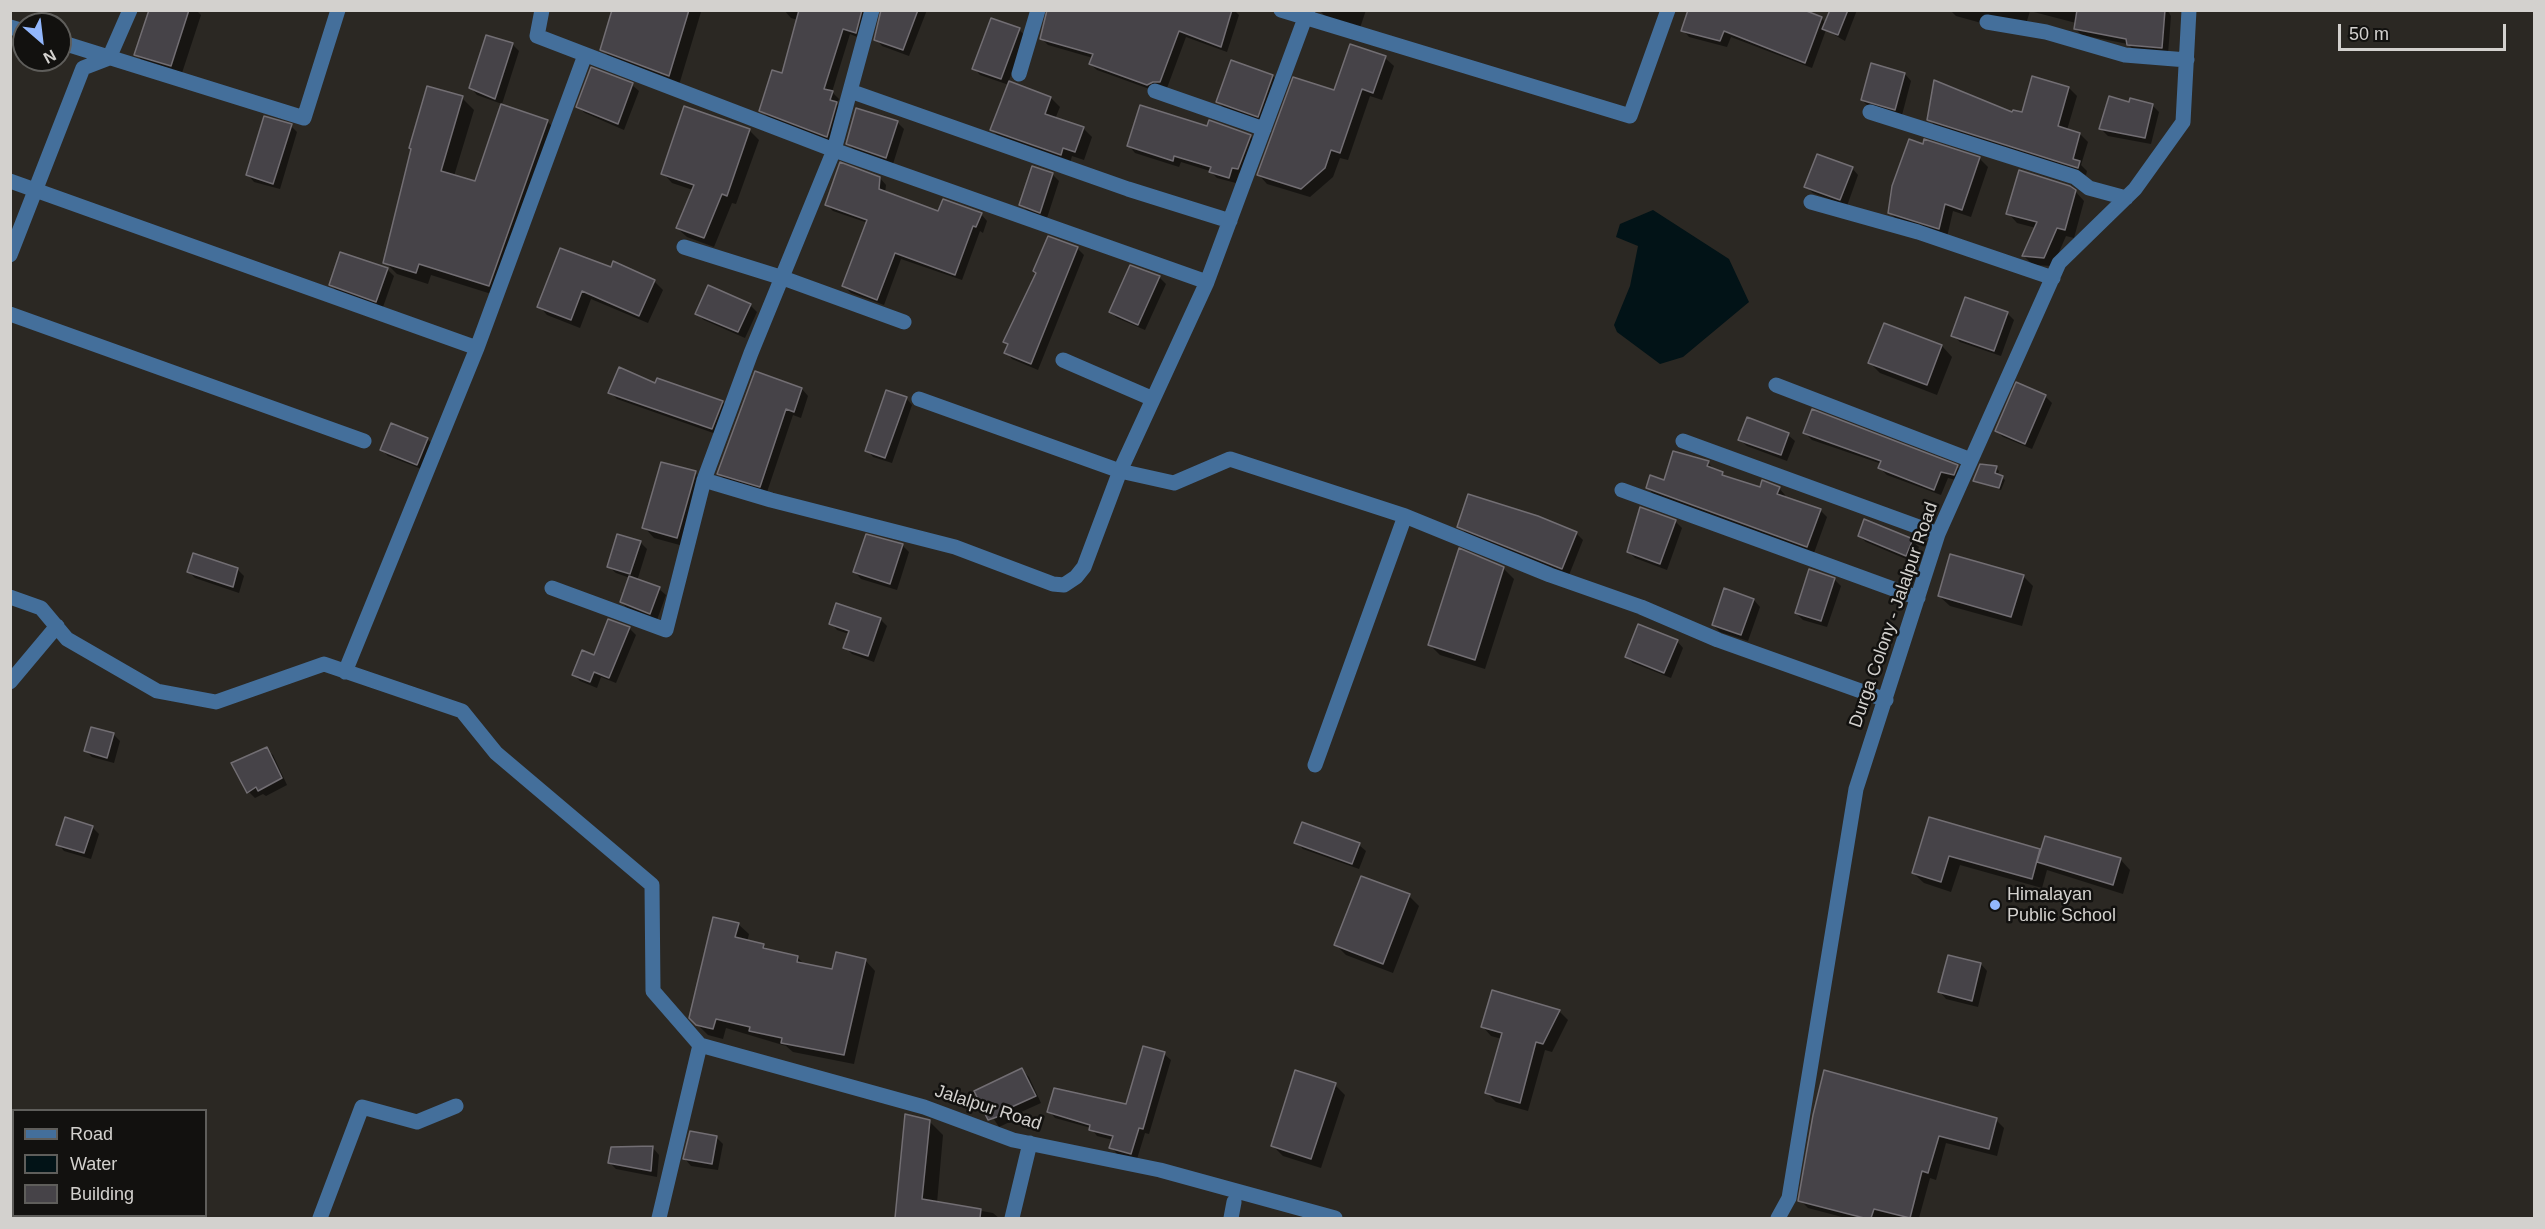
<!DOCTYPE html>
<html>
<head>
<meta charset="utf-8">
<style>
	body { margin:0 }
	#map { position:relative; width:2545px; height:1229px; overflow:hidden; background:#2b2823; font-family:Arial,sans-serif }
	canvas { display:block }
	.frame { position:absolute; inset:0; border:12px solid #d3d1ce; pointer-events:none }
	.legend { position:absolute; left:12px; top:1109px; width:195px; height:108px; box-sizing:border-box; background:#12110f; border:2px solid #5f5e5b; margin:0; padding:8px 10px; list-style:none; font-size:18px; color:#d3d1ce }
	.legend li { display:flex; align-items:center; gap:12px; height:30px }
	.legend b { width:30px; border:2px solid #5f5e5b }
	.north { position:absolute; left:12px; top:12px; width:60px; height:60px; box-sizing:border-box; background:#12110f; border:2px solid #5f5e5b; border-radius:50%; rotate:152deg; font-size:16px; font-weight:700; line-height:24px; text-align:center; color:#d3d1ce }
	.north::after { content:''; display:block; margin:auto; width:21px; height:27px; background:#92b7fd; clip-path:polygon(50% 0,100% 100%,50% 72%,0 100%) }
	.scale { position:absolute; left:2338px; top:24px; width:168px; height:27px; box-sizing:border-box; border:3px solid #d3d1ce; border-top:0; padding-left:8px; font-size:18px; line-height:21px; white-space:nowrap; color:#d3d1ce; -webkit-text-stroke:4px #12110f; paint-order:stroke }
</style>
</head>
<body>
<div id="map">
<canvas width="2545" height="1229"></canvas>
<div class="frame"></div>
<ul class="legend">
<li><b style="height:8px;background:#446f9b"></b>Road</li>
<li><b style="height:16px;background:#021317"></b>Water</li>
<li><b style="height:16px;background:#464348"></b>Building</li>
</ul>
<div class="north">N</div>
<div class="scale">50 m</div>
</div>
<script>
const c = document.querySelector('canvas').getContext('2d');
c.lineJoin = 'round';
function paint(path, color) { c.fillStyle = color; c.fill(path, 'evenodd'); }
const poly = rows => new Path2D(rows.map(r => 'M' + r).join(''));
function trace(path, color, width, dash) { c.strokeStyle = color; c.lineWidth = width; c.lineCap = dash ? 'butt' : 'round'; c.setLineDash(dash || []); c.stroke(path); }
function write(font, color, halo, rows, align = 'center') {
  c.font = font + ' Arial,sans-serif'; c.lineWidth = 5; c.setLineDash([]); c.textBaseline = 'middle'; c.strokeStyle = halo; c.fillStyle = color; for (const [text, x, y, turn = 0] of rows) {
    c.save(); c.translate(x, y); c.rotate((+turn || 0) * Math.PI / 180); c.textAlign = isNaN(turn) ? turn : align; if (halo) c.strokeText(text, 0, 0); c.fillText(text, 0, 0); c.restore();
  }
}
const water = poly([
	[1653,210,1729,259,1749,302,1683,357,1660,364,1617,332,1614,325,1630,286,1638,246,1616,237,1620,224]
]);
const shadow = poly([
	[150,10,196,10,201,15,181,76,146,65,136,54],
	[614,10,701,12,679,85,612,60,602,49],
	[784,10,872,10,862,39,850,34,832,92,839,99,837,104,843,110,834,143,768,117,761,110,783,75,798,20,791,18],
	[882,10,927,10,909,56,882,46,876,39],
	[1048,10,1234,10,1239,15,1227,52,1186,37,1167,88,1155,91,1097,70,1090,64,1093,58,1048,45,1041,38],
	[1319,10,1366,10,1360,28,1326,17],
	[1831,10,1857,10,1845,41,1826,30,1812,68,1731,37,1727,47,1689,37,1683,30,1821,18,1826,23],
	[1950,10,2167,10,2171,16,2168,54,2135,51,2128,44,2082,35,2075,29,2076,23,2030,11,2026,24,1985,24,1956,16],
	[1019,30,1026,36,1008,83,1051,98,1060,107,1055,119,1083,128,1092,137,1084,160,1072,156,1070,163,1001,139,992,130,1009,85,980,75,974,68],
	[512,44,519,51,502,104,477,95,471,88],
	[1385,58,1394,66,1382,100,1370,96,1348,160,1340,158,1333,177,1310,197,1267,184,1259,175,1335,92],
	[1232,62,1273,76,1279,83,1265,122,1224,108,1217,101],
	[1905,74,1911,81,1902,115,1869,107,1862,100],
	[632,85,639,91,624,130,585,113,578,107],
	[2069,88,2077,96,2067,130,2080,134,2088,142,2081,165,2087,171,2086,175,1937,128,1929,119,2023,114],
	[462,98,474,110,454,176,476,183,502,106,548,122,560,134,501,297,431,275,428,284,397,274,385,262],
	[2130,104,2152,105,2159,112,2151,144,2108,136,2101,129],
	[857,110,898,123,904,129,893,164,854,150,847,143],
	[291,126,297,132,280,189,254,182,248,175],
	[1207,128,1250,136,1257,143,1245,175,1239,173,1236,183,1217,178,1210,171,1181,162,1179,167,1135,153,1129,146],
	[749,130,759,140,736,204,732,203,714,247,687,237,677,228,693,190,672,183,663,173],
	[1979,158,1988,167,1971,217,1953,211,1947,237,1899,222,1890,213],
	[1852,168,1858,175,1847,206,1813,193,1806,187],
	[1052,174,1059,181,1047,218,1028,211,1021,205],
	[880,178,886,185,885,193,939,213,981,214,987,221,983,233,980,231,962,280,901,259,884,305,851,293,844,286,868,223,833,211,826,204],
	[2075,191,2084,201,2074,238,2066,236,2053,266,2033,265,2024,256,2036,228,2017,223,2008,213],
	[1077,248,1084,255,1038,370,1012,359,1006,352,1009,345,1005,342,1037,274],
	[387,269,394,276,383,307,337,291,330,284],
	[611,269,654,281,663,290,648,323,591,299,580,328,547,315,539,306],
	[1159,277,1166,284,1145,330,1117,318,1110,312],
	[750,305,757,312,745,338,704,320,697,314],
	[2007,313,2014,320,2001,356,1960,342,1953,335],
	[1884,325,1942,346,1952,357,1937,395,1880,373,1870,363],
	[656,385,722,402,729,408,719,435,617,399,610,392],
	[802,389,808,396,801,418,793,415,767,492,725,480,718,473],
	[2045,396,2052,403,2032,449,2003,437,1996,431],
	[906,398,912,405,892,463,873,457,867,450],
	[1805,433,1957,467,1964,473,1960,481,1948,478,1941,495,1887,475,1880,468,1882,464,1812,440],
	[1788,435,1795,441,1787,461,1747,446,1740,440],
	[427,439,434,445,424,470,388,456,382,450],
	[1708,462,1714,470,1728,478,1761,489,1779,488,1785,495,1784,498,1820,510,1827,517,1814,553,1654,495,1648,488],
	[1996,468,1999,471,1998,475,2005,480,2001,490,1974,480],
	[695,473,706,483,687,547,654,538,644,527],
	[1641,509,1676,522,1682,528,1667,570,1635,558,1628,551],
	[1459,526,1576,533,1583,540,1569,575,1466,533],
	[1859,536,1912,541,1919,547,1913,562,1866,542],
	[640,542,647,549,637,581,659,589,666,595,657,620,628,609,621,602,630,578,616,573,609,567],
	[902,545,909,552,897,590,861,579,855,572],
	[1503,568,1514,579,1485,669,1440,655,1430,645],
	[237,569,244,576,239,593,195,578,189,572],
	[2023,576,2033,586,2022,626,1950,606,1939,596],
	[1834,579,1841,586,1827,627,1803,620,1796,613],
	[1754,600,1760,607,1748,641,1720,632,1713,625],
	[880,619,887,626,874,662,852,654,845,647,849,634,837,630,831,623],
	[609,621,629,628,636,635,616,683,601,677,597,688,580,681,573,674,594,657],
	[1677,641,1683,648,1671,678,1633,663,1626,657],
	[113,734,120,741,114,763,92,757,86,751],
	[266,749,273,755,287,785,266,796,263,794,255,798,249,792],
	[1930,819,2042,853,2120,859,2130,870,2123,894,2047,870,2042,888,1960,865,1951,892,1924,883,1913,873],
	[92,827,99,834,91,859,64,851,58,844],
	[1296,842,1359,845,1366,851,1359,869,1303,849],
	[1409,896,1419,906,1393,973,1346,955,1336,945],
	[738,924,749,934,747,942,764,946,769,951,797,957,805,965,833,971,865,960,875,971,854,1064,793,1052,786,1046,726,1028,723,1039,708,1035,697,1024],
	[1981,964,1987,971,1978,1007,1946,999,1940,992],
	[1493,992,1559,1011,1568,1020,1552,1052,1545,1050,1528,1111,1496,1102,1487,1093,1502,1039,1491,1036,1483,1027],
	[1164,1054,1171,1060,1149,1134,1145,1133,1137,1159,1117,1154,1111,1147,1113,1140,1097,1136,1091,1128,1055,1118,1049,1111,1127,1106],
	[1022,1070,1029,1077,1041,1103,1010,1117,1012,1121,999,1127,976,1092],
	[1335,1085,1345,1095,1321,1168,1283,1156,1273,1146],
	[1814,1115,1996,1120,2004,1128,1997,1156,1946,1143,1936,1180,1930,1178,1919,1218,1846,1218,1808,1208,1800,1200],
	[929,1121,943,1135,937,1203,993,1213,999,1218,896,1217],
	[716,1137,723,1144,718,1170,691,1166,685,1159],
	[653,1148,659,1155,657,1177,616,1169,609,1162]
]);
const building = poly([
	[149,10,189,10,171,66,134,55,149,10],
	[612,10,689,10,669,76,600,50,612,10],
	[799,10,862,10,856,33,843,29,824,89,833,91,830,100,837,102,827,137,759,111,772,70,782,73,799,10],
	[881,10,918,10,903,50,874,40,881,10],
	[1047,10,1232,10,1221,47,1179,31,1160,82,1153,82,1147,85,1089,64,1093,54,1040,39,1047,10],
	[1688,10,1804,10,1822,17,1805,63,1724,31,1720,41,1681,31,1688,10],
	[1830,10,1848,10,1838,35,1822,29,1830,10],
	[2077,10,2165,10,2162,48,2127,45,2126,39,2074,29,2077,10],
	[991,18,1020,28,1001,79,972,69,991,18],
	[486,35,513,43,495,99,469,88,486,35],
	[1350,44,1386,56,1373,93,1362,89,1340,153,1331,150,1325,168,1301,189,1257,175,1293,77,1334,90,1350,44],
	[1231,60,1273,75,1258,117,1216,102,1231,60],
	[1871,63,1905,73,1895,110,1861,100,1871,63],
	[591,67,633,83,618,124,576,107,591,67],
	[2032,76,2069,87,2058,126,2080,133,2073,159,2080,161,2078,168,1927,120,1934,80,2012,112,2013,110,2022,112,2032,76],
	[1009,81,1051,97,1045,114,1084,127,1075,152,1063,148,1061,155,990,130,1009,81],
	[427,86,463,96,441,171,475,181,501,104,548,120,489,286,419,264,416,273,383,263,411,149,409,148,427,86],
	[2109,96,2129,102,2130,98,2153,104,2145,138,2099,129,2109,96],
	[1140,105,1207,126,1209,120,1251,135,1238,169,1232,168,1229,178,1209,172,1211,167,1174,156,1173,161,1127,146,1140,105],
	[684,106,750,129,727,196,722,194,704,238,676,228,694,185,661,174,684,106],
	[856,108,898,121,886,158,846,144,856,108],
	[264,116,292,124,273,184,246,175,264,116],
	[1909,139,1923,144,1924,139,1980,157,1962,210,1945,204,1939,229,1888,213,1892,186,1909,139],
	[1817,154,1853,167,1840,200,1804,187,1817,154],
	[840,162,880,177,879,189,938,211,943,199,982,213,976,227,973,226,955,275,895,253,877,300,842,286,867,220,825,205,840,162],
	[1032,166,1053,173,1040,213,1019,205,1032,166],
	[2019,170,2070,186,2076,190,2065,230,2057,228,2044,258,2022,256,2037,222,2006,214,2019,170],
	[1048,236,1078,247,1031,364,1004,353,1008,344,1003,342,1036,273,1033,271,1048,236],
	[560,248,611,267,613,261,655,280,639,316,582,291,571,320,537,307,560,248],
	[340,252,388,268,376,302,329,285,340,252],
	[1130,265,1160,276,1138,325,1109,312,1130,265],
	[708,285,751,304,738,332,695,314,708,285],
	[1965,297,2008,312,1994,351,1951,336,1965,297],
	[1884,323,1942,345,1927,385,1868,363,1884,323],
	[619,367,655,383,657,378,723,401,712,429,608,393,619,367],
	[755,371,802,388,794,412,786,409,760,487,717,474,755,371],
	[2016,382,2046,395,2025,444,1995,431,2016,382],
	[886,390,907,397,885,458,865,451,886,390],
	[1812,409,1958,465,1954,475,1941,472,1934,490,1878,468,1881,461,1803,433,1812,409],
	[1747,417,1789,433,1781,455,1738,440,1747,417],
	[391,423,428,438,417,465,380,450,391,423],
	[1673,451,1709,461,1707,466,1723,472,1722,475,1760,487,1762,480,1780,487,1777,494,1821,509,1807,547,1646,488,1650,475,1664,480,1673,451],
	[661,462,696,471,677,538,642,528,661,462],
	[1980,464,1997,466,1995,473,2003,476,1999,488,1973,481,1980,464],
	[1468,494,1538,516,1577,532,1562,569,1457,527,1468,494],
	[1640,507,1676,520,1660,564,1627,552,1640,507],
	[1864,519,1913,539,1906,556,1858,536,1864,519],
	[617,534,641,541,630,574,607,567,617,534],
	[866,534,903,544,890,584,853,572,866,534],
	[1459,548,1504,567,1475,660,1428,645,1459,548],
	[193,553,238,568,233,587,187,572,193,553],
	[1950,554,2024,575,2011,617,1938,596,1950,554],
	[1809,569,1835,578,1821,621,1795,613,1809,569],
	[629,576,660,587,650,614,620,602,629,576],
	[1724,588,1754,599,1741,635,1712,625,1724,588],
	[836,603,881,618,868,656,843,648,849,631,829,624,836,603],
	[608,619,630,627,609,678,594,672,590,682,572,675,582,650,594,655,608,619],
	[1638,624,1678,640,1664,673,1625,657,1638,624],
	[91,727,114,733,107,758,84,751,91,727],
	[267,747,282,778,258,791,256,787,247,793,231,763,267,747],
	[65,817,93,826,84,853,56,845,65,817],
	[1929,817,2040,849,2032,879,1949,856,1941,882,1912,873,1929,817],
	[1302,822,1360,843,1352,864,1294,843,1302,822],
	[2045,836,2121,858,2113,885,2037,862,2045,836],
	[1361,876,1410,894,1383,964,1334,945,1361,876],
	[713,917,739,923,735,937,764,944,763,948,798,956,797,962,832,969,836,952,866,959,844,1055,781,1043,782,1038,749,1031,750,1027,716,1019,713,1029,696,1025,689,1018,713,917],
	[1948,955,1981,963,1972,1001,1938,992,1948,955],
	[1492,990,1560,1010,1543,1044,1536,1042,1520,1103,1485,1093,1502,1033,1481,1027,1492,990],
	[1143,1046,1165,1052,1143,1129,1139,1128,1131,1154,1109,1148,1113,1136,1089,1130,1090,1125,1047,1112,1054,1088,1126,1104,1143,1046],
	[1022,1068,1036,1096,1005,1110,1006,1114,988,1120,974,1091,1022,1068],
	[1295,1070,1336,1083,1311,1159,1271,1146,1295,1070],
	[1824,1070,1997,1118,1989,1149,1939,1136,1928,1173,1922,1171,1910,1218,1874,1209,1871,1218,1864,1218,1798,1201,1813,1115,1824,1070],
	[905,1114,930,1120,922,1199,981,1209,980,1218,895,1218,905,1114],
	[690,1131,717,1136,712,1164,683,1159,690,1131],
	[653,1146,651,1171,608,1163,611,1147,653,1146]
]);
const minor = poly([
	[542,10,537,36,834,150,1207,282,1308,10],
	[1281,10,1630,116,1668,10],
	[1987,22,2046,32,2125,55,2187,60],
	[10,27,24,31],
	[60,42,304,118,338,10],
	[1019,74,1038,10],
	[850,91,1128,189,1230,221],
	[1155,91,1264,129],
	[1870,112,2075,177,2089,188,2126,198],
	[10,181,477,348],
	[1811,202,1918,232,2053,278],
	[684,247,783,278,904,322],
	[10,255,83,68,109,58,130,10],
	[10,314,364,441],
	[1063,360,1153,399],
	[1776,385,1971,460],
	[919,399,1120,471,1174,483,1230,459,1405,516,1550,575,1641,607,1718,640,1886,700],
	[1683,441,1938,534],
	[704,480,771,500,955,547,1053,584,1064,585,1076,577,1084,567,1120,471,1207,282],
	[1622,490,1918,598],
	[552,588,666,630,704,480,751,353,834,150,872,10],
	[10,597,41,608,67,639,157,691,216,702,324,664,462,711,496,753,652,885,653,991,700,1045],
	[345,672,477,348,585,55],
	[10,682,57,626],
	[1315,765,1405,516],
	[700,1045,924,1107,1013,1140,1160,1170,1335,1218],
	[320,1218,362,1107,417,1122,456,1106],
	[659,1218,700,1045],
	[1012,1218,1030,1143],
	[1231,1218,1234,1202],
	[1778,1218,1789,1198,1856,789,1938,534,2059,263,2135,189,2183,122,2189,10]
]);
const markers = [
	[1995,905,6,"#92b7fd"]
];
const streetNames = [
	["Durga Colony - Jalalpur Road",1894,615,-71],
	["Jalalpur Road",988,1108,18]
];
const poiNames = [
	["Himalayan",2007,895],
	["Public School",2007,916]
];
paint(water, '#021317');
paint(shadow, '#0007');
paint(building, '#464348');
trace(building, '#726e73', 1.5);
trace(minor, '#446f9b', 15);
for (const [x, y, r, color] of markers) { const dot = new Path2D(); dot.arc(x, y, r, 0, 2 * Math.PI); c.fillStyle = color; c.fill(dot); trace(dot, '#12110f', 2); }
write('18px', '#d3d1ce', '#12110f', streetNames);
write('18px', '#d3d1ce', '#12110f', poiNames, 'left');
</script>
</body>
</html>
